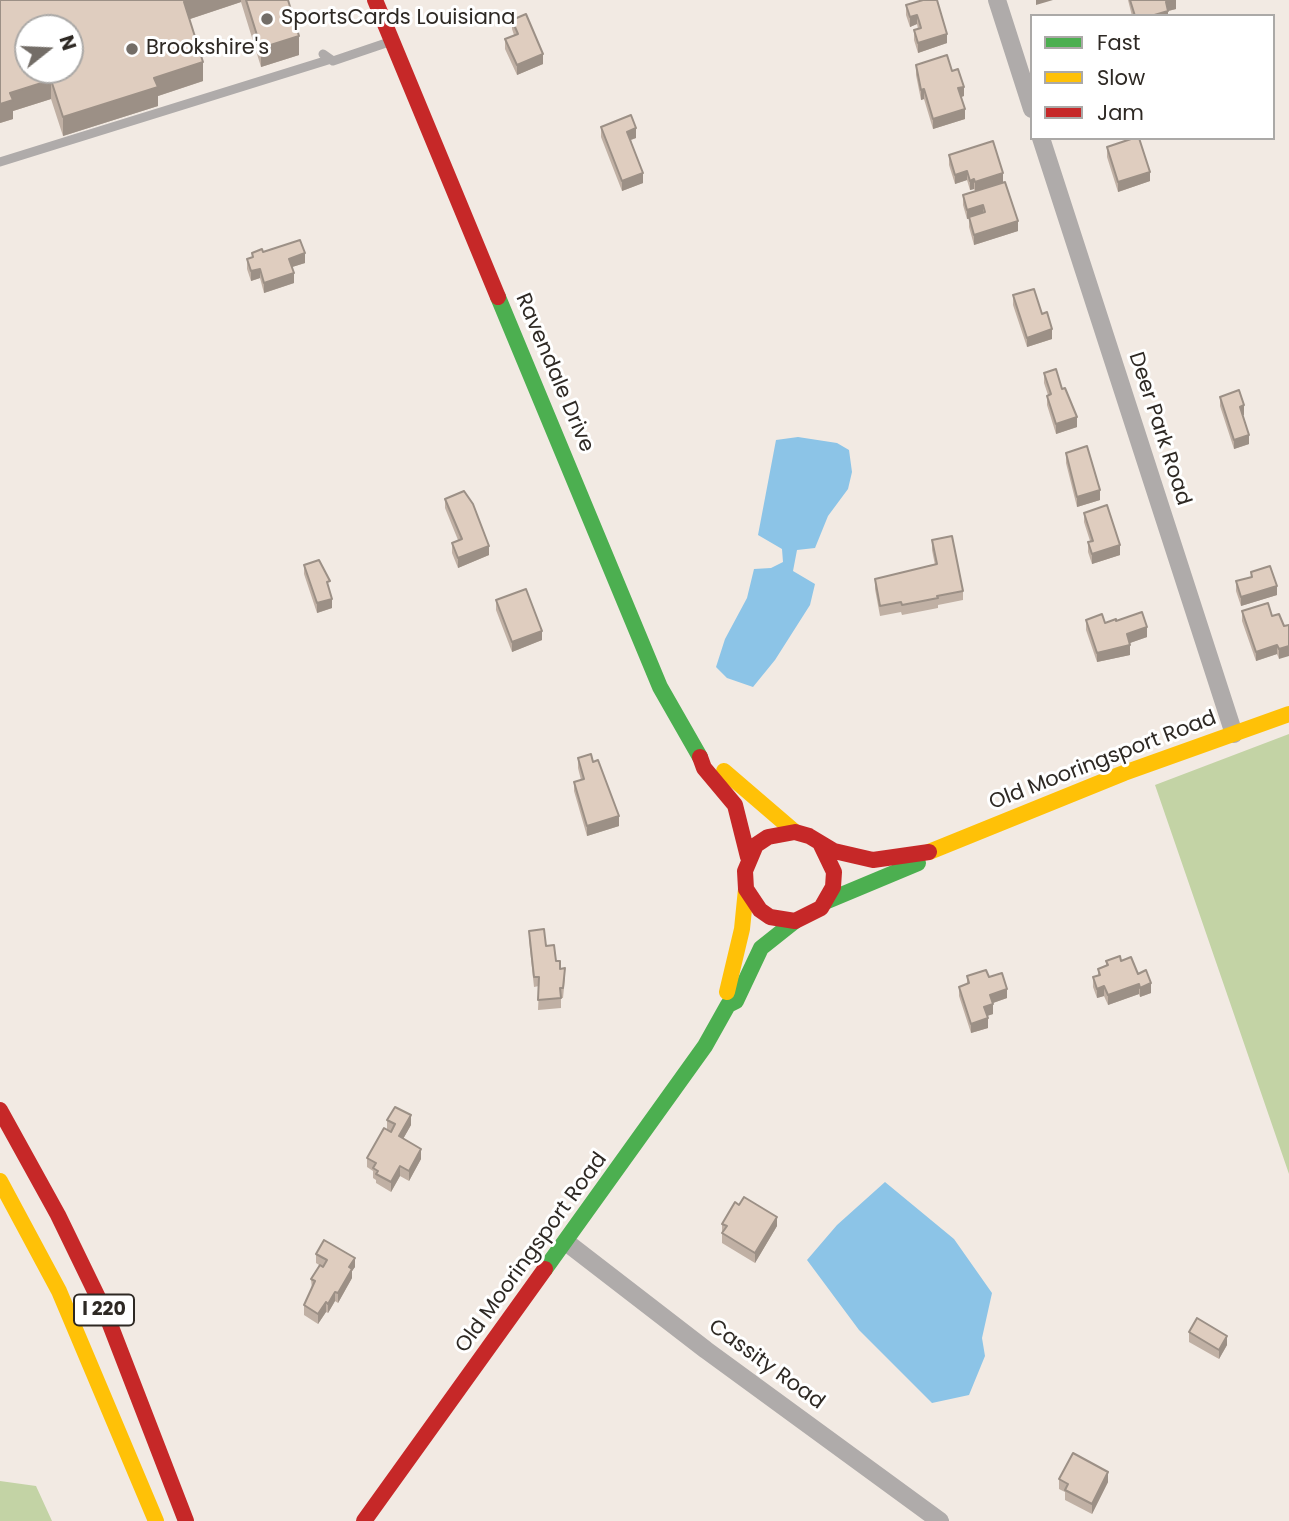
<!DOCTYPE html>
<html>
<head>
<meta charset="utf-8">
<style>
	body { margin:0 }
	#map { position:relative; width:1289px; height:1521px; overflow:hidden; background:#f2eae3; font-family:Poppins,sans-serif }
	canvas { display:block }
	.legend { position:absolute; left:1030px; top:14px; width:245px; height:126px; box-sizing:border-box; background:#fff; border:2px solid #aba9a7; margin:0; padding:9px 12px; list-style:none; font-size:21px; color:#2e2924 }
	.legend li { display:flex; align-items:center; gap:14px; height:35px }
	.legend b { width:35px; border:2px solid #aba9a7 }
	.north { position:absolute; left:14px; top:14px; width:70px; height:70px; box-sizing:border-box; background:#fff; border:2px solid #aba9a7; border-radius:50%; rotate:72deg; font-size:19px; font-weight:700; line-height:28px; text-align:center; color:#2e2924 }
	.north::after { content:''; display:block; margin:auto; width:24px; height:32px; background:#736d67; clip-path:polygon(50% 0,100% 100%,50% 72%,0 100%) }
</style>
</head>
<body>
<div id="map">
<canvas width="1289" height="1521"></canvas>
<ul class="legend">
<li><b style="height:9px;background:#4caf50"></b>Fast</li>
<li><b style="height:9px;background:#ffc107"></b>Slow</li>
<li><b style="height:9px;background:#c62828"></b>Jam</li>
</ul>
<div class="north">N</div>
</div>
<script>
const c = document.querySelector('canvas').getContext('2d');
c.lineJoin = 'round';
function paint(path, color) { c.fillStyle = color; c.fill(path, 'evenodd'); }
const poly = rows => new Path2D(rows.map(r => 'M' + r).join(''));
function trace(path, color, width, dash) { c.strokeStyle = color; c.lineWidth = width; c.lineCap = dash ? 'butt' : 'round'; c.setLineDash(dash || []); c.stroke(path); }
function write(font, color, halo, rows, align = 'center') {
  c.font = font + ' Poppins,sans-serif'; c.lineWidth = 6; c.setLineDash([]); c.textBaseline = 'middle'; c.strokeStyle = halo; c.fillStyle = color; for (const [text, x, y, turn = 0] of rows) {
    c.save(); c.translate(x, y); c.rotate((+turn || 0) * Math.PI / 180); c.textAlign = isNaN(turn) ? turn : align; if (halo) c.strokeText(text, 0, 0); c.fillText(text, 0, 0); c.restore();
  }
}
const forest = poly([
	[1289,734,1289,1174,1155,785],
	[0,1481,36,1486,52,1521,0,1521]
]);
const water = poly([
	[798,437,837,443,849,450,852,472,848,489,828,516,815,548,797,550,793,571,815,584,810,605,775,660,753,687,727,678,716,667,725,639,747,598,754,569,771,568,783,562,782,549,758,535,776,440],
	[885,1182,954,1239,992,1293,982,1338,985,1356,969,1395,932,1403,859,1330,807,1260,837,1225]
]);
const lane = poly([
	[323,54,333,61,392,41],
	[0,162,328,60]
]);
const street = poly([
	[997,0,1032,109],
	[1041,138,1234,734],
	[566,1242,706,1350,940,1521]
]);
const fast = poly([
	[498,297,660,687,700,757],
	[827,901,918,863],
	[545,1269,705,1046,728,1005,736,1001,761,948,795,921]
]);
const slow = poly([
	[724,771,795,832],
	[929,852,1124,773,1289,714],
	[727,992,742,929,746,889],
	[0,1181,59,1291,156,1521]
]);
const jam = poly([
	[375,0,498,297],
	[700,757,704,768,735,805,748,857],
	[821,845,834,872,833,887,821,908,795,921,770,917,760,910,746,889,745,871,756,845,768,837,795,832,809,836,834,851,873,860,929,852],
	[0,1110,58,1215,106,1314,186,1521],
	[364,1521,545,1269]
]);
const wall = poly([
	[0,0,288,0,299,55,261,67,241,2,190,19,203,81,158,96,158,106,63,136,51,99,13,111,13,119,0,123],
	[1128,0,1176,0,1176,9,1168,11,1168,16,1132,16],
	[906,5,947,43,918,53,914,40,914,30,918,29,917,24,910,27,906,15],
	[512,20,543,64,517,75,505,49,505,39,514,35,512,29],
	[916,65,952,71,964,96,961,97,965,119,933,129,924,99,921,100,916,75],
	[601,127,636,138,631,140,643,183,622,191,601,137],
	[1107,147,1150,181,1118,192,1107,157],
	[949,155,1003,182,1018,231,974,245,969,227,969,219,967,219,963,205,963,195,975,191,974,189,970,190,967,180,955,184,949,165],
	[263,252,305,263,292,267,294,283,264,293,260,278,251,281,247,269,247,259,252,258,252,253],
	[1013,295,1042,314,1052,339,1027,347,1013,305],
	[1044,373,1062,389,1077,427,1056,434,1047,405,1047,396,1048,395,1044,383],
	[1220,397,1244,415,1243,415,1249,444,1234,449,1220,406],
	[1066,453,1100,500,1077,507,1066,463],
	[445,499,489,555,458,568,452,553,452,543,458,540,445,508],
	[1084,513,1120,555,1092,564,1088,552,1088,542,1090,541,1084,522],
	[932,540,963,591,963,600,938,605,938,608,902,615,901,612,880,616,875,589,875,579,935,565,932,550],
	[304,565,330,591,332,608,317,613,304,574],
	[1251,572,1277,595,1241,606,1236,591,1236,581,1251,577],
	[496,600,542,640,512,652,496,610],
	[1242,611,1272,616,1279,614,1279,659,1277,654,1256,661,1242,621],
	[1086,620,1105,623,1116,621,1147,637,1130,643,1130,655,1097,662,1086,630],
	[578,758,593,762,619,826,587,836,574,791,574,782,581,780,578,768],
	[529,931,546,946,556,961,565,978,563,998,561,998,561,1008,538,1010,539,986,534,987,529,940],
	[1106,961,1121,961,1138,974,1151,993,1140,997,1139,994,1108,1005,1104,996,1097,998,1093,987,1093,977,1098,975,1098,969,1106,965],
	[967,976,989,977,1007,998,993,1003,993,1014,987,1016,988,1028,971,1033,959,996,959,987,967,984],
	[387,1120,411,1125,403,1139,421,1159,409,1181,400,1176,391,1192,376,1183,376,1180,373,1178,373,1171,367,1167,367,1158,387,1130],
	[722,1224,777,1226,755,1263,722,1243],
	[316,1254,355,1267,352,1271,352,1278,338,1303,335,1301,328,1313,326,1312,318,1324,304,1315,304,1305,312,1289,311,1279,319,1265,316,1263],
	[1189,1332,1227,1345,1219,1359,1189,1342],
	[1059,1479,1108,1482,1092,1514,1065,1500,1065,1492,1059,1489]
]);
const shadedWall = poly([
	[189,0,241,0,241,2,184,21,184,2],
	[1036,0,1053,0,1036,5],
	[1173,0,1176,0,1176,9,1168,11,1168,16,1151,16,1166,2],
	[917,15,917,24,910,27,910,17],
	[947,34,947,43,918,53,918,43],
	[299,36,299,55,261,67,261,48],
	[543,54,543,64,517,75,517,65],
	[203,62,203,81,158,96,158,106,63,136,63,117,154,78],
	[51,80,51,99,13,111,13,119,0,123,0,104,10,93],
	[964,87,964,96,958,98,958,88],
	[924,89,924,99,921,100,921,90],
	[965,109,965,119,933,129,933,119],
	[636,128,636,138,627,141,627,132],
	[967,171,967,180,955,184,955,175],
	[1150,172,1150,181,1118,192,1118,182],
	[643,173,643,183,622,191,622,181],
	[1003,173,1003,183,975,192,975,182],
	[974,179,974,189,970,190,970,181],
	[983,205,983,214,967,219,967,210],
	[1018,221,1018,231,974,245,974,235],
	[305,253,305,263,289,268,289,259],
	[260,269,260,278,251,281,251,271],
	[294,273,294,283,264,293,264,283],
	[1052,329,1052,339,1027,347,1027,338],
	[1244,405,1244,415,1240,416,1240,407],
	[1077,417,1077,427,1056,434,1056,424],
	[1249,435,1249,444,1234,449,1234,440],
	[1100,490,1100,500,1077,507,1077,497],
	[1120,545,1120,555,1092,564,1092,554],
	[489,546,489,555,458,568,458,558],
	[1277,586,1277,595,1241,606,1241,597],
	[332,599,332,608,317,613,317,603],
	[1147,627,1147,637,1127,644,1127,634],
	[542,631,542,640,512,652,512,642],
	[1130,645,1130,655,1097,662,1097,653],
	[1277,645,1277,654,1256,661,1256,652],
	[1289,646,1289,656,1279,659,1279,649],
	[619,816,619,826,587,836,587,826],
	[1151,983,1151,993,1140,997,1140,988],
	[1139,984,1139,994,1108,1005,1108,995],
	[1104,986,1104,996,1097,998,1097,989],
	[1007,989,1007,998,990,1004,990,995],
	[993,1004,993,1014,984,1017,984,1007],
	[988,1018,988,1028,971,1033,971,1024],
	[411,1115,411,1125,399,1146,399,1136],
	[421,1149,421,1159,409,1181,409,1171],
	[400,1166,400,1176,391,1192,391,1182],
	[777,1217,777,1226,755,1263,755,1253],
	[355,1258,355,1267,352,1271,352,1278,338,1303,338,1293,349,1267],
	[335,1292,335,1301,328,1313,328,1304],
	[326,1302,326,1312,318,1324,318,1314],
	[1227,1336,1227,1345,1219,1359,1219,1350],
	[1108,1472,1108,1482,1092,1514,1092,1504]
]);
const building = poly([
	[0,0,189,0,184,2,203,62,154,78,158,87,63,117,51,80,10,93,13,100,0,104,0,0],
	[28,28,70,28,70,70,28,70,28,28],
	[246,0,288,0,299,36,261,48,246,0],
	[923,0,937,0,947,34,918,43,914,30,921,28,919,21,917,15,910,17,906,5,923,0],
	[1130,0,1173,0,1166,2,1168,11,1151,16,1135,16,1130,0],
	[526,14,543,54,517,65,505,39,518,34,512,20,526,14],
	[947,55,952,71,958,69,964,87,958,88,965,109,933,119,924,89,921,90,916,65,947,55],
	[631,115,636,128,627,132,643,173,622,181,601,127,631,115],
	[1134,138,1139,138,1150,172,1118,182,1107,147,1134,138],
	[993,141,1003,173,975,182,974,179,970,181,967,171,955,175,949,155,993,141],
	[1005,182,1018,221,974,235,969,217,985,212,983,205,967,210,963,195,1005,182],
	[300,240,305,253,289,259,294,273,264,283,260,269,251,271,247,259,253,257,252,253,262,249,263,252,300,240],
	[1034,289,1042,314,1047,312,1052,329,1027,338,1013,295,1034,289],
	[1056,369,1062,389,1065,388,1077,417,1056,424,1047,396,1051,394,1044,373,1056,369],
	[1239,390,1244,405,1240,407,1249,435,1234,440,1220,397,1239,390],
	[1087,446,1100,490,1077,497,1066,453,1087,446],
	[464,491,473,504,489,546,458,558,452,543,462,539,445,499,464,491],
	[1107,505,1120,545,1092,554,1088,542,1093,541,1084,513,1107,505],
	[952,536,963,591,937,596,938,598,902,605,901,602,880,606,875,579,937,564,932,540,952,536],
	[319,560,330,581,327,582,332,599,317,603,304,565,319,560],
	[1270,566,1277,586,1241,597,1236,581,1252,577,1251,572,1270,566],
	[526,589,542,631,512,642,496,600,526,589],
	[1268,603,1272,616,1279,614,1284,626,1289,625,1289,646,1279,649,1277,645,1256,652,1242,611,1268,603],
	[1142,612,1147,627,1127,634,1130,645,1097,653,1086,620,1102,614,1105,623,1116,619,1116,621,1142,612],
	[591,754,593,762,598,760,619,816,587,826,574,782,584,779,578,758,591,754],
	[544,929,546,946,554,945,556,961,560,961,560,969,565,968,563,988,560,988,561,998,538,1000,539,977,534,977,529,931,544,929],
	[1120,956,1121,961,1131,957,1138,974,1146,970,1151,983,1140,988,1139,984,1108,995,1104,986,1097,989,1093,977,1100,975,1098,969,1108,965,1106,961,1120,956],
	[986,970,989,977,1002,973,1007,989,990,995,993,1004,984,1007,988,1018,971,1024,959,987,969,983,967,976,986,970],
	[395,1107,411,1115,399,1136,421,1149,409,1171,400,1166,391,1182,376,1174,378,1171,373,1168,376,1163,367,1158,384,1128,391,1132,395,1124,387,1120,395,1107],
	[744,1197,777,1217,755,1253,722,1233,727,1226,722,1224,735,1202,739,1205,744,1197],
	[324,1240,355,1258,349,1267,352,1269,338,1293,335,1292,328,1304,326,1302,318,1314,304,1305,315,1281,311,1279,320,1265,323,1267,327,1260,316,1254,324,1240],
	[1197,1318,1227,1336,1219,1350,1189,1332,1197,1318],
	[1073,1453,1108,1472,1092,1504,1065,1490,1068,1484,1059,1479,1073,1453]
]);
const markers = [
	[267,19,7,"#736d67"],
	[132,49,7,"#736d67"]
];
const shields = [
	[104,1310,60]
];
const shieldNames = [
	["I 220",104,1310]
];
const poiNames = [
	["SportsCards Louisiana",281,19],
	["Brookshire's",146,49]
];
const streetNames = [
	["Ravendale Drive",554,373,67],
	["Deer Park Road",1159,429,72],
	["Old Mooringsport Road",1103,761,-21],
	["Old Mooringsport Road",532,1253,-54],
	["Cassity Road",766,1365,36]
];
paint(forest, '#c3d3a5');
paint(water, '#8cc4e7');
trace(lane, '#afabaa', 9);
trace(street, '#afabaa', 18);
trace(fast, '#4caf50', 16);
trace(slow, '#ffc107', 16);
trace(jam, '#c62828', 16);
paint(wall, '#c0b0a4');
paint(shadedWall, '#9c9086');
paint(building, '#dfcdbf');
trace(building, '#9c9086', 2);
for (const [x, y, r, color] of markers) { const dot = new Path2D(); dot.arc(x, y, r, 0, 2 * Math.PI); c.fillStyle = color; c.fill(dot); trace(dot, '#fff', 2.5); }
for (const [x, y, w] of shields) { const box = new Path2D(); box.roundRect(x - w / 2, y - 15.5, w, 31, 5); c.fillStyle = '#fff'; c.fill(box); trace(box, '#2e2924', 2); }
write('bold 19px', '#2e2924', null, shieldNames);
write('21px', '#2e2924', '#fff', poiNames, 'left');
write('21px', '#2e2924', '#fff', streetNames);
</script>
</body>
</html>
